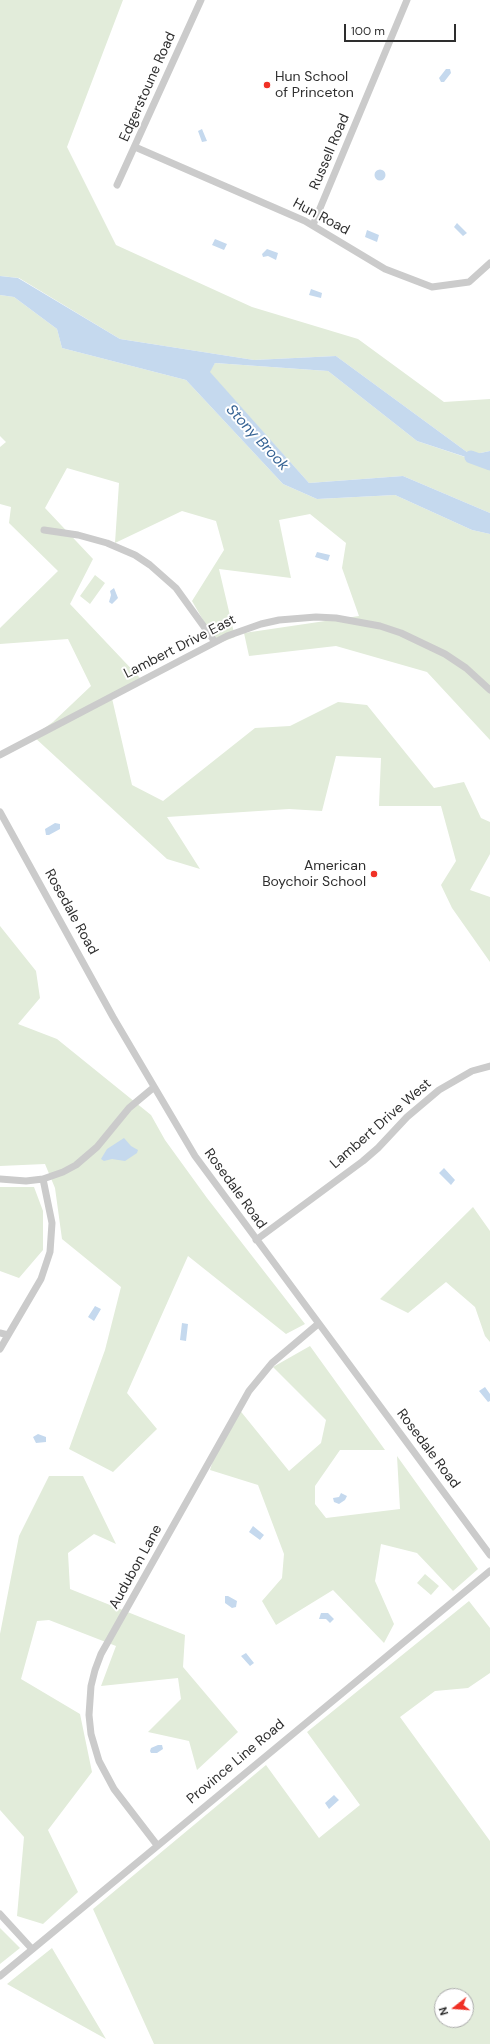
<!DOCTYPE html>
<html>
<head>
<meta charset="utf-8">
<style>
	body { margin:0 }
	#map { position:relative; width:490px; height:2044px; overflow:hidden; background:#fff; font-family:"DM Sans",sans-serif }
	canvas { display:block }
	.north { position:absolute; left:434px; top:1988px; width:40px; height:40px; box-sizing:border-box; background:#fff; border:1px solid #ababab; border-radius:50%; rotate:253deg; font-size:11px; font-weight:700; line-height:16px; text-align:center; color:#2e2e2e }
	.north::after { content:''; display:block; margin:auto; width:14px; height:18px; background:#f03025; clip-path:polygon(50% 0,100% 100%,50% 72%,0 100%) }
	.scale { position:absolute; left:344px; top:24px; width:112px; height:18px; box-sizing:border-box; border:2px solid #2e2e2e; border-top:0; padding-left:5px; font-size:12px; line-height:14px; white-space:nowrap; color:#2e2e2e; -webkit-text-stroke:3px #fff; paint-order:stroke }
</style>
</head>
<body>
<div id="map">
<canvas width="490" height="2044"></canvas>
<div class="north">N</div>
<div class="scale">100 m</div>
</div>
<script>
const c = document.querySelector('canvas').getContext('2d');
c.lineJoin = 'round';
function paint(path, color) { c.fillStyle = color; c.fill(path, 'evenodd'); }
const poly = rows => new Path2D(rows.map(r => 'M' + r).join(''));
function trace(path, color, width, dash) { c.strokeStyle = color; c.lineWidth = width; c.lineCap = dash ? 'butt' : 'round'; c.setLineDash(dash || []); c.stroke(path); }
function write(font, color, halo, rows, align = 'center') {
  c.font = font + ' "DM Sans",sans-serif'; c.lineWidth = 4; c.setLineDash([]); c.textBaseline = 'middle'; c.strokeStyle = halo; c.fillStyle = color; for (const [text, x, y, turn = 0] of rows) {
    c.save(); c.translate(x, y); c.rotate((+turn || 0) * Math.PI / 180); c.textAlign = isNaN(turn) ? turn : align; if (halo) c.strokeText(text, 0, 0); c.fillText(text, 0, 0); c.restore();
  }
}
const green = poly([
	[0,0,123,0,67,147,116,245,252,307,358,339,444,402,490,399,490,451,471,455,336,356,254,360,120,339,19,278,0,276],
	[0,295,14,297,57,329,62,348,186,380,283,484,317,499,395,495,472,530,490,534,490,740,427,672,336,646,249,656,244,633,359,616,342,568,346,543,310,514,279,520,291,578,219,569,235,637,217,644,192,601,224,550,216,521,182,511,115,543,119,483,67,468,45,508,93,559,70,604,140,678,111,694,132,785,163,801,255,728,290,726,338,702,367,705,434,788,464,782,481,818,490,822,490,854,470,890,490,897,490,962,452,908,441,885,456,861,441,806,379,806,381,758,336,756,322,811,289,809,167,817,200,869,167,859,33,736,53,722,91,686,68,639,0,644,0,628,58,571,9,523,11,507,0,504,0,447,6,442,0,436],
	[215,363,328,371,417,441,486,464,490,463,490,513,403,476,309,483,209,372],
	[95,575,105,583,90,604,80,596],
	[0,926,36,971,40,998,18,1024,57,1039,151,1115,165,1140,207,1198,305,1324,286,1334,188,1256,127,1393,157,1429,113,1472,69,1449,105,1350,121,1287,62,1239,55,1188,45,1164,0,1166],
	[0,1187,34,1187,43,1211,43,1250,19,1278,0,1271],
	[473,1207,490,1231,490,1342,485,1336,475,1307,446,1282,408,1313,380,1299],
	[310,1346,385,1450,340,1450,315,1486,315,1504,326,1518,400,1509,397,1456,478,1569,453,1591,417,1553,381,1544,375,1581,394,1624,384,1643,333,1590,276,1625,262,1601,282,1578,284,1554,258,1485,210,1470,219,1441,238,1408,289,1471,321,1443,326,1420,273,1367],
	[49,1476,83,1476,116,1544,94,1534,68,1553,70,1589,185,1635,183,1667,238,1732,197,1770,189,1741,148,1732,181,1699,178,1678,101,1686,116,1646,49,1620,37,1621,21,1679,80,1714,92,1772,48,1830,78,1892,43,1924,17,1916,24,1837,0,1810,0,1634,19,1536],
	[425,1574,439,1586,431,1595,417,1583],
	[469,1601,490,1628,490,1673,468,1688,435,1691,400,1717,490,1841,490,2044,154,2044,93,1909,266,1765,319,1838,360,1805,307,1732],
	[442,1996,466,1996,466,2020,442,2020],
	[0,1928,20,1948,0,1964],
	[52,1948,106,2039,7,1984]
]);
const water = poly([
	[446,69,450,69,451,73,444,82,441,82,439,78],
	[202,129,207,141,202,142,198,131],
	'374.5 175a5.5 5.5 0 1 1 11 0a5.5 5.5 0 1 1-11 0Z',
	[457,223,467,233,463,236,454,227],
	[367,230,379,235,377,242,365,237],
	[215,239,227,244,224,250,212,245],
	[267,249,278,253,276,260,268,256,263,257,262,254],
	[0,276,18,278,120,339,254,360,336,356,471,455,490,451,490,463,487,464,417,441,328,371,215,363,210,372,309,483,403,476,490,513,490,534,472,530,395,495,317,499,283,484,186,380,62,348,57,329,14,297,0,295],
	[311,289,322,293,321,298,309,295],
	[317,552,330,555,328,561,315,557],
	[114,588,118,598,112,604,109,602,111,595,110,591],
	[55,823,60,824,60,829,49,835,46,835,45,829],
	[124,1138,131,1146,138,1150,137,1153,125,1161,112,1159,104,1161,101,1159,107,1149],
	[444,1168,455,1180,451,1185,439,1173],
	[95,1306,101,1309,94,1321,88,1317],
	[182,1323,188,1324,186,1341,180,1340],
	[485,1387,490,1394,490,1401,488,1402,479,1391],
	[38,1434,46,1437,46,1442,36,1443,33,1437],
	[341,1493,347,1496,345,1500,339,1504,334,1502,333,1498,339,1497],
	[253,1526,264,1535,260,1540,249,1532],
	[225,1596,228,1596,237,1601,236,1607,232,1608,225,1603],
	[321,1613,328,1613,334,1619,330,1623,326,1619,319,1619],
	[246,1653,254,1663,250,1666,241,1656],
	[158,1745,162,1745,163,1749,157,1753,151,1753,150,1751,151,1748],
	[334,1795,339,1800,329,1809,325,1803]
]);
const river = poly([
	[471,457,490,464]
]);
const minor = poly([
	[135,147,305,221,385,269,432,287,469,282,490,263],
	[117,185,201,0],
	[313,225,407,0],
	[44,530,78,535,107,543,135,555,150,565,176,588,215,642],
	[0,755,227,636,261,624,279,620,316,617,336,618,380,626,401,633,445,654,466,668,490,690],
	[0,812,113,1017,195,1156,490,1555],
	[0,1179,26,1181,43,1179,63,1172,76,1165,97,1147,129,1108,153,1088],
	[256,1240,363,1161,378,1148,407,1117,439,1090,472,1071,490,1066],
	[0,1333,8,1335],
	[0,1349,41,1279,50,1252,52,1223,43,1179],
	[157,1845,114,1789,99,1761,91,1734,89,1715,91,1686,95,1670,101,1654,249,1391,272,1363,318,1324],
	[0,1914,32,1949],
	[0,1976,490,1571]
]);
const markers = [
	[267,85,4,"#f03025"],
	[374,874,4,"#f03025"]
];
const poiNames = [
	["Hun School",275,77],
	["of Princeton",275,93],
	["American",366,866,"right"],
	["Boychoir School",366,882,"right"]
];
const streetNames = [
	["Edgerstoune Road",148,87,-66],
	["Russell Road",330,152,-67],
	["Hun Road",321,217,28],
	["Lambert Drive East",180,647,-27],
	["Rosedale Road",71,912,61],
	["Lambert Drive West",381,1124,-41],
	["Rosedale Road",235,1189,54],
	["Rosedale Road",428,1449,53],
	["Audubon Lane",136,1567,-61],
	["Province Line Road",236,1762,-40]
];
const waterNames = [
	["Stony Brook",257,438,47]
];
paint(green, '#e2ecda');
paint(water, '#c5d9ee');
trace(river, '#c5d9ee', 13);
trace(minor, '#cbcbcb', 7);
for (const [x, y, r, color] of markers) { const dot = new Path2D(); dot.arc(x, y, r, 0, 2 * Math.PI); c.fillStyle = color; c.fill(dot); trace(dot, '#fff', 1.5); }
write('14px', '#2e2e2e', '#fff', poiNames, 'left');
write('14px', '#2e2e2e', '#fff', streetNames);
write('italic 15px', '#376495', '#fff', waterNames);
</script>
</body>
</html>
